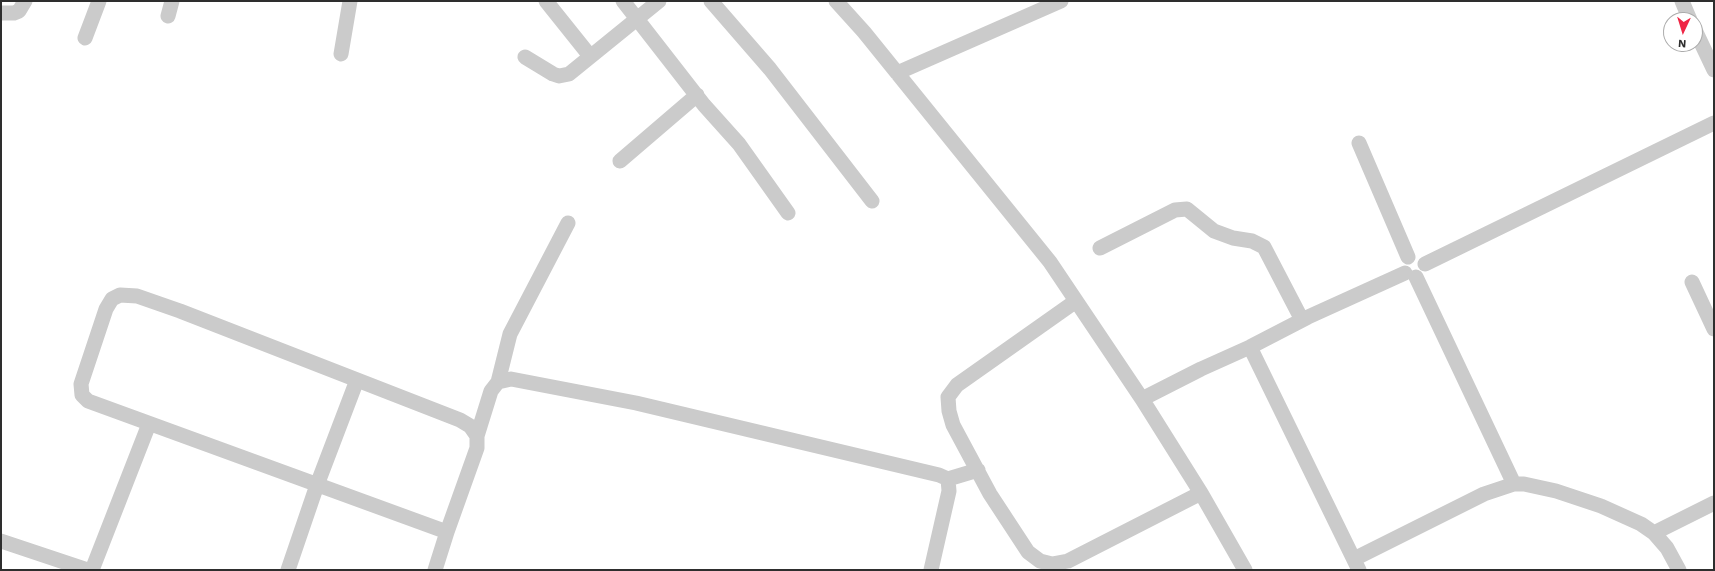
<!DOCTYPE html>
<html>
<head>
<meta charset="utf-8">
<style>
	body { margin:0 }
	#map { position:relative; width:1715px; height:571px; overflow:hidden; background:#fff; font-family:"Work Sans",sans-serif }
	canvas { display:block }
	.frame { position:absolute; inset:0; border:2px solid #2e2e2e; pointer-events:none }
	.north { position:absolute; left:1663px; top:12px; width:40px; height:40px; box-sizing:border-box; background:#fff; border:1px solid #ababab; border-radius:50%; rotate:184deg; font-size:11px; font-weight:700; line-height:16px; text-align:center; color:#2e2e2e }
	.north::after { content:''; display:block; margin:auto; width:14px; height:18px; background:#ef2645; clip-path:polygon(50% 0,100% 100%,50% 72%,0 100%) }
</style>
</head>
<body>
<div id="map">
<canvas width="1715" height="571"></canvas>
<div class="frame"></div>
<div class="north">N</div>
</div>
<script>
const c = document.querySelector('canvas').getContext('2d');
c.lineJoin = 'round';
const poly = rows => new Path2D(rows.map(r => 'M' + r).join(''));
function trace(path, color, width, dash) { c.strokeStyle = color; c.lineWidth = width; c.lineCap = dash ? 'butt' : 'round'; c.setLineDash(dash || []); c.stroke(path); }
const minor = poly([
	[546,1,590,56],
	[623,1,704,105,739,144,788,213],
	[711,1,770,69,872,201],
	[836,1,864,32,1050,262,1142,399,1201,493,1245,570],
	[1682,1,1690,20],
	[1,13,14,13,19,11,25,1],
	[168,16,172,1],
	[1695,30,1714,70],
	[85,38,99,1],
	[341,54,350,1],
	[525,57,553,74,559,76,569,74,659,1],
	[897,73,1061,1],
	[1359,143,1408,257],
	[620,161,697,95],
	[1100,248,1175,210,1187,209,1214,231,1233,238,1252,241,1264,247,1302,320],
	[1425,264,1714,123],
	[1416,277,1514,484],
	[1692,282,1714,329],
	[1076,301,957,385,948,397,949,411,953,425,990,494,1028,552,1040,561,1052,564,1068,561,1201,493],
	[1250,347,1359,570],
	[498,382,510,334,568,223],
	[1142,399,1201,369,1250,347,1308,317,1405,273],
	[477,436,491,391,498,382,511,379,636,403,939,475,948,479,949,491,931,570],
	[948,479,978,470],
	[1654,533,1714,503],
	[1,541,88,570],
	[1354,559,1484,494,1514,484,1524,484,1556,491,1601,506,1641,524,1654,533,1667,548,1679,570],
	[92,570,149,424],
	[288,570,317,485,357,380],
	[435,570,447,532,477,448,477,436,470,426,460,420,180,311,137,296,120,295,112,299,106,309,81,384,82,395,88,401,447,532]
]);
trace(minor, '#cbcbcb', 15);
</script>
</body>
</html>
